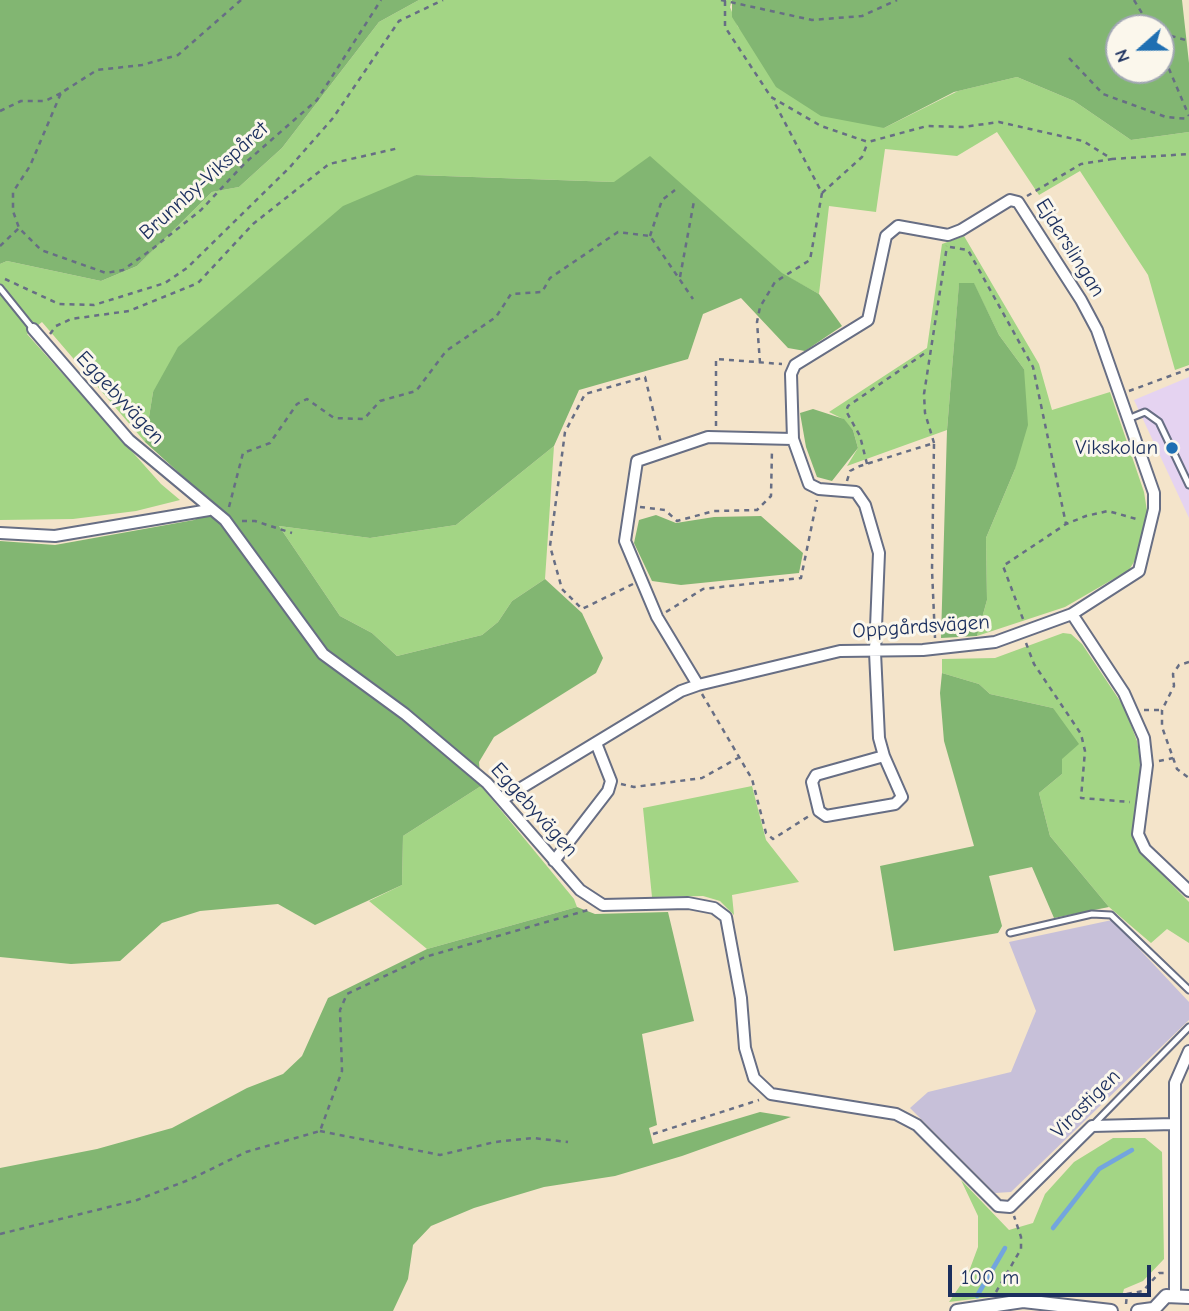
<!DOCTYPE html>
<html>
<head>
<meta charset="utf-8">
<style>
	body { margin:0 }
	#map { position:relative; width:1189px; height:1311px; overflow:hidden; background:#f4e4ca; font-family:"Comic Neue",sans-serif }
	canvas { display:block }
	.north { position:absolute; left:1105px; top:14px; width:70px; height:70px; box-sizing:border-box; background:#fbf7ec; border:2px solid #a1a7b3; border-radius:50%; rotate:249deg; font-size:19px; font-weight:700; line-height:28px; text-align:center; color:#1b2f5e }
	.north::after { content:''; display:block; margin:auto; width:24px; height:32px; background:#1f6fb2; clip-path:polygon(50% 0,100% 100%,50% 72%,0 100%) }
	.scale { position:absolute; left:948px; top:1265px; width:203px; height:32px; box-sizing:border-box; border:4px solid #1b2f5e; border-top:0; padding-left:9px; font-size:21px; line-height:24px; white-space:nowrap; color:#1b2f5e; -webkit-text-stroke:5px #fbf7ec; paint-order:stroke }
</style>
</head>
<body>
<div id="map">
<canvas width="1189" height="1311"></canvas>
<div class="north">N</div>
<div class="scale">100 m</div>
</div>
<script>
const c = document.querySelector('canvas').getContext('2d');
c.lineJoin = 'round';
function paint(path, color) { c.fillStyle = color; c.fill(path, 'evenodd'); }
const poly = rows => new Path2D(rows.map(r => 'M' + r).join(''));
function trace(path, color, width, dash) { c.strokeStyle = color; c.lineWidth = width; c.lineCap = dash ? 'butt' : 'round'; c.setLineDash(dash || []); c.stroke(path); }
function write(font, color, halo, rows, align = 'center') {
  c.font = font + ' "Comic Neue",sans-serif'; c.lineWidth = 6; c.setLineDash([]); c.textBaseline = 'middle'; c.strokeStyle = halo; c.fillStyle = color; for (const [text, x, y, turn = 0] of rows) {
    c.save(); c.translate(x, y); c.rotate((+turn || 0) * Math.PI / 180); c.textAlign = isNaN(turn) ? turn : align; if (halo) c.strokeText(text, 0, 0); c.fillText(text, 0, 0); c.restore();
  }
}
const built = poly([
	[1189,377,1189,518,1134,400]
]);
const industrial = poly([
	[1112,920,1189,1002,1189,1020,1011,1192,995,1193,910,1108,928,1092,1011,1072,1036,1011,1009,942]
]);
const green = poly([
	[419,0,732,0,730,7,738,27,884,128,958,91,1017,77,1074,101,1131,140,1189,132,1189,365,1175,370,1148,275,1080,171,1039,195,997,132,957,156,885,149,876,212,829,206,819,294,614,182,416,175,153,392,145,442,42,322,27,334,161,484,180,500,136,511,73,519,0,520,0,264,7,261,101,281,137,266,212,192,239,187,282,148,379,22],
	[964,236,1039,364,1052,410,1110,392,1144,492,1147,511,1137,557,1129,570,1065,607,977,636,987,600,986,538,1015,469,1024,369,999,335,974,284,959,284,947,430,847,466,858,448,853,430,843,419,829,412,927,348,942,244],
	[554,446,545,579,512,601,498,622,482,635,397,656,372,633,340,616,279,526,370,538,456,525],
	[1063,633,1071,634,1082,644,1124,707,1137,741,1141,763,1134,836,1139,851,1189,902,1189,943,1167,929,1151,943,1109,907,1050,836,1039,793,1062,774,1053,708,990,694,979,684,942,673,942,659,995,658],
	[481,786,574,899,577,907,427,949,369,901,402,885,403,836],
	[752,786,766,840,799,882,732,895,734,915,720,901,703,896,652,897,643,808],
	[1113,1138,1145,1138,1162,1152,1164,1259,1143,1281,1124,1289,1122,1296,1022,1293,949,1302,968,1274,978,1247,978,1216,961,1180,1009,1230,1033,1223,1045,1194,1074,1162]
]);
const forest = poly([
	[0,0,419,0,379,22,282,148,239,187,212,192,137,266,101,281,7,261,0,264],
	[732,0,1182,0,1189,63,1189,132,1131,140,1074,101,1017,77,954,92,884,128,821,116,776,87,732,17],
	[1119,28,1161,28,1161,70,1119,70],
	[650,156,782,273,819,294,842,326,805,351,788,348,741,298,703,314,688,359,579,390,554,446,456,525,370,538,279,526,340,616,372,633,397,656,482,635,498,622,512,601,545,579,582,613,603,658,596,673,494,737,479,762,481,786,403,836,402,885,315,925,278,904,200,911,162,923,120,961,71,964,0,957,0,541,55,545,194,520,218,508,145,442,153,392,178,347,343,206,416,175,614,182],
	[959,283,974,283,999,335,1024,369,1028,425,1015,469,986,538,987,600,977,636,941,638,947,430],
	[813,409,844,419,853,430,858,448,832,481,817,477,806,447,800,413],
	[656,515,676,523,714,517,761,516,803,553,799,573,681,585,652,581,634,543,639,520],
	[942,673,979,684,990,694,1053,708,1079,744,1062,759,1062,774,1039,793,1050,836,1109,907,1054,918,1032,867,989,876,1002,926,998,933,894,951,880,866,974,846,944,741,940,693],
	[577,907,595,914,668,912,694,1021,642,1034,657,1125,649,1128,653,1144,760,1112,791,1117,682,1156,615,1176,544,1187,474,1208,431,1226,413,1245,408,1279,393,1311,0,1311,0,1168,97,1149,172,1128,247,1088,283,1074,302,1056,328,998,427,949]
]);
const stream = poly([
	[1053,1228,1099,1169,1132,1150],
	[977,1296,1005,1248]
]);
const path = poly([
	[241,0,178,55,142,65,97,70,61,93,30,166,13,192,13,211,19,228,41,250,106,273,123,270,151,250,201,210,245,163,317,100,381,0],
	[721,0,812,20,862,16,897,0],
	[1134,0,1151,28],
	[725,1,725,27,771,97,821,126,868,142,927,126,963,127,999,122,1083,141,1112,159,1189,154],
	[1161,33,1189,41],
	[1161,50,1189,116],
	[1069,58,1103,94,1166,117,1189,119],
	[0,111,21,101,45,101,61,93],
	[822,193,862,157,868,142],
	[1027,196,1081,164,1112,159],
	[650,236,662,200,675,190],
	[0,246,19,228],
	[950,247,968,250,1033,367,1066,524],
	[680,277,694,201],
	[5,279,59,304,94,305,165,283,187,268,290,167,333,118,399,21,443,0],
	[50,334,56,326,71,319,129,311,198,283,253,224,329,164,399,148],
	[760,363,757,322,760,307,775,282,810,260,822,193,773,100],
	[1129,391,1189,369],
	[716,426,716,359,782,364],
	[934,443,925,413,924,394,947,246],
	[867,464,860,436,846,411,848,406,928,351],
	[847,481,850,471,860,466,934,443,932,570,935,638],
	[229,507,243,453,270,443,297,404,307,399,334,418,364,419,380,401,416,391,446,351,496,317,511,294,542,292,550,278,618,232,650,236,693,299],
	[640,507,665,510,677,521,714,511,757,510,771,496,772,449],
	[242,521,255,521,292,533],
	[633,584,582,609,562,589,550,546,565,432,585,394,645,377,661,443],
	[666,612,703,589,801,578,817,500],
	[1023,619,1003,566,1066,524,1086,516,1108,511,1140,520],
	[1026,643,1034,664,1081,734,1085,751,1081,798,1130,802],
	[1189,662,1179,665,1173,674,1174,686,1162,710,1162,727,1177,769,1189,778],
	[702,694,752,779,766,833,773,839,809,816],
	[1144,710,1162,710],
	[1159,761,1173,758],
	[621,784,634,787,702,778,738,758],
	[320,1131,440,1155,495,1142,533,1138,568,1142],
	[653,1134,759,1100],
	[0,1234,137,1200,191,1179,246,1152,320,1131,342,1071,340,1010,347,994,425,957,588,910],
	[996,1292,1021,1249,1021,1237,1014,1216],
	[1126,1304,1127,1294,1143,1291,1159,1273,1165,1273]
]);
const service = poly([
	[0,288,33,329],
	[1128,419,1145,412,1159,422,1189,485],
	[1010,933,1092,914,1111,915,1189,990],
	[1094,1124,1189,1027]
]);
const minor = poly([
	[33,329,129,440,225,520,323,654,405,714,487,783,580,890,603,905,688,903,714,908,726,917,741,998,745,1048,754,1078,771,1094,896,1114,917,1125,998,1206,1010,1207,1092,1126,1174,1124],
	[793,439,791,374,795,365,868,320,886,236,898,226,948,235,961,230,1010,200,1018,202,1081,300,1097,330,1154,493,1154,509,1139,571,1072,614],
	[0,533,55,536,209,510],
	[698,685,657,617,625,541,637,461,708,437,793,439,809,484,819,489,856,492,865,505,879,553,875,652,879,738,884,756,816,775,812,782,819,811,826,816,895,804,902,797,884,756],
	[503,799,681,691,698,685,840,651,923,650,995,642,1072,614,1124,693,1144,738,1147,765,1138,834,1145,849,1189,891],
	[554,861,608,791,611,781,596,743],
	[1175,1294,1175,1083,1189,1051]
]);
const tertiary = poly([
	[957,1311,1023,1301,1111,1311],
	[1138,1311,1153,1309],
	[1152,1311,1166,1296,1189,1297]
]);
const markers = [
	[1172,448,7,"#1f6fb2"]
];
const streetNames = [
	["Brunnby-Vikspåret",204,181,-42],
	["Ejderslingan",1070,248,58],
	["Eggebyvägen",120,398,47],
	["Oppgårdsvägen",921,627,-4],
	["Eggebyvägen",534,810,48],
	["Virastigen",1086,1104,-45]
];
const poiNames = [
	["Vikskolan",1158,448]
];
paint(built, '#e5d3f1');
paint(industrial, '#c7c0d9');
paint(green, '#a3d585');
paint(forest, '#82b672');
trace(stream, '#73a5de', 4.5);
trace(service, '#676e84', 9);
trace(minor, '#676e84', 14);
trace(tertiary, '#676e84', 16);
trace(path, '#676e84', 2.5, [5, 5]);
trace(service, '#fff', 5);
trace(minor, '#fff', 10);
trace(tertiary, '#fff', 12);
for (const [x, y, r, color] of markers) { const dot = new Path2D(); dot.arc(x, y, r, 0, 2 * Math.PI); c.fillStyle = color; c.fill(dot); trace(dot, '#fbf7ec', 2.5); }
write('21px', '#1b2f5e', '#fbf7ec', streetNames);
write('21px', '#1b2f5e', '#fbf7ec', poiNames, 'right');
</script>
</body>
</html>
